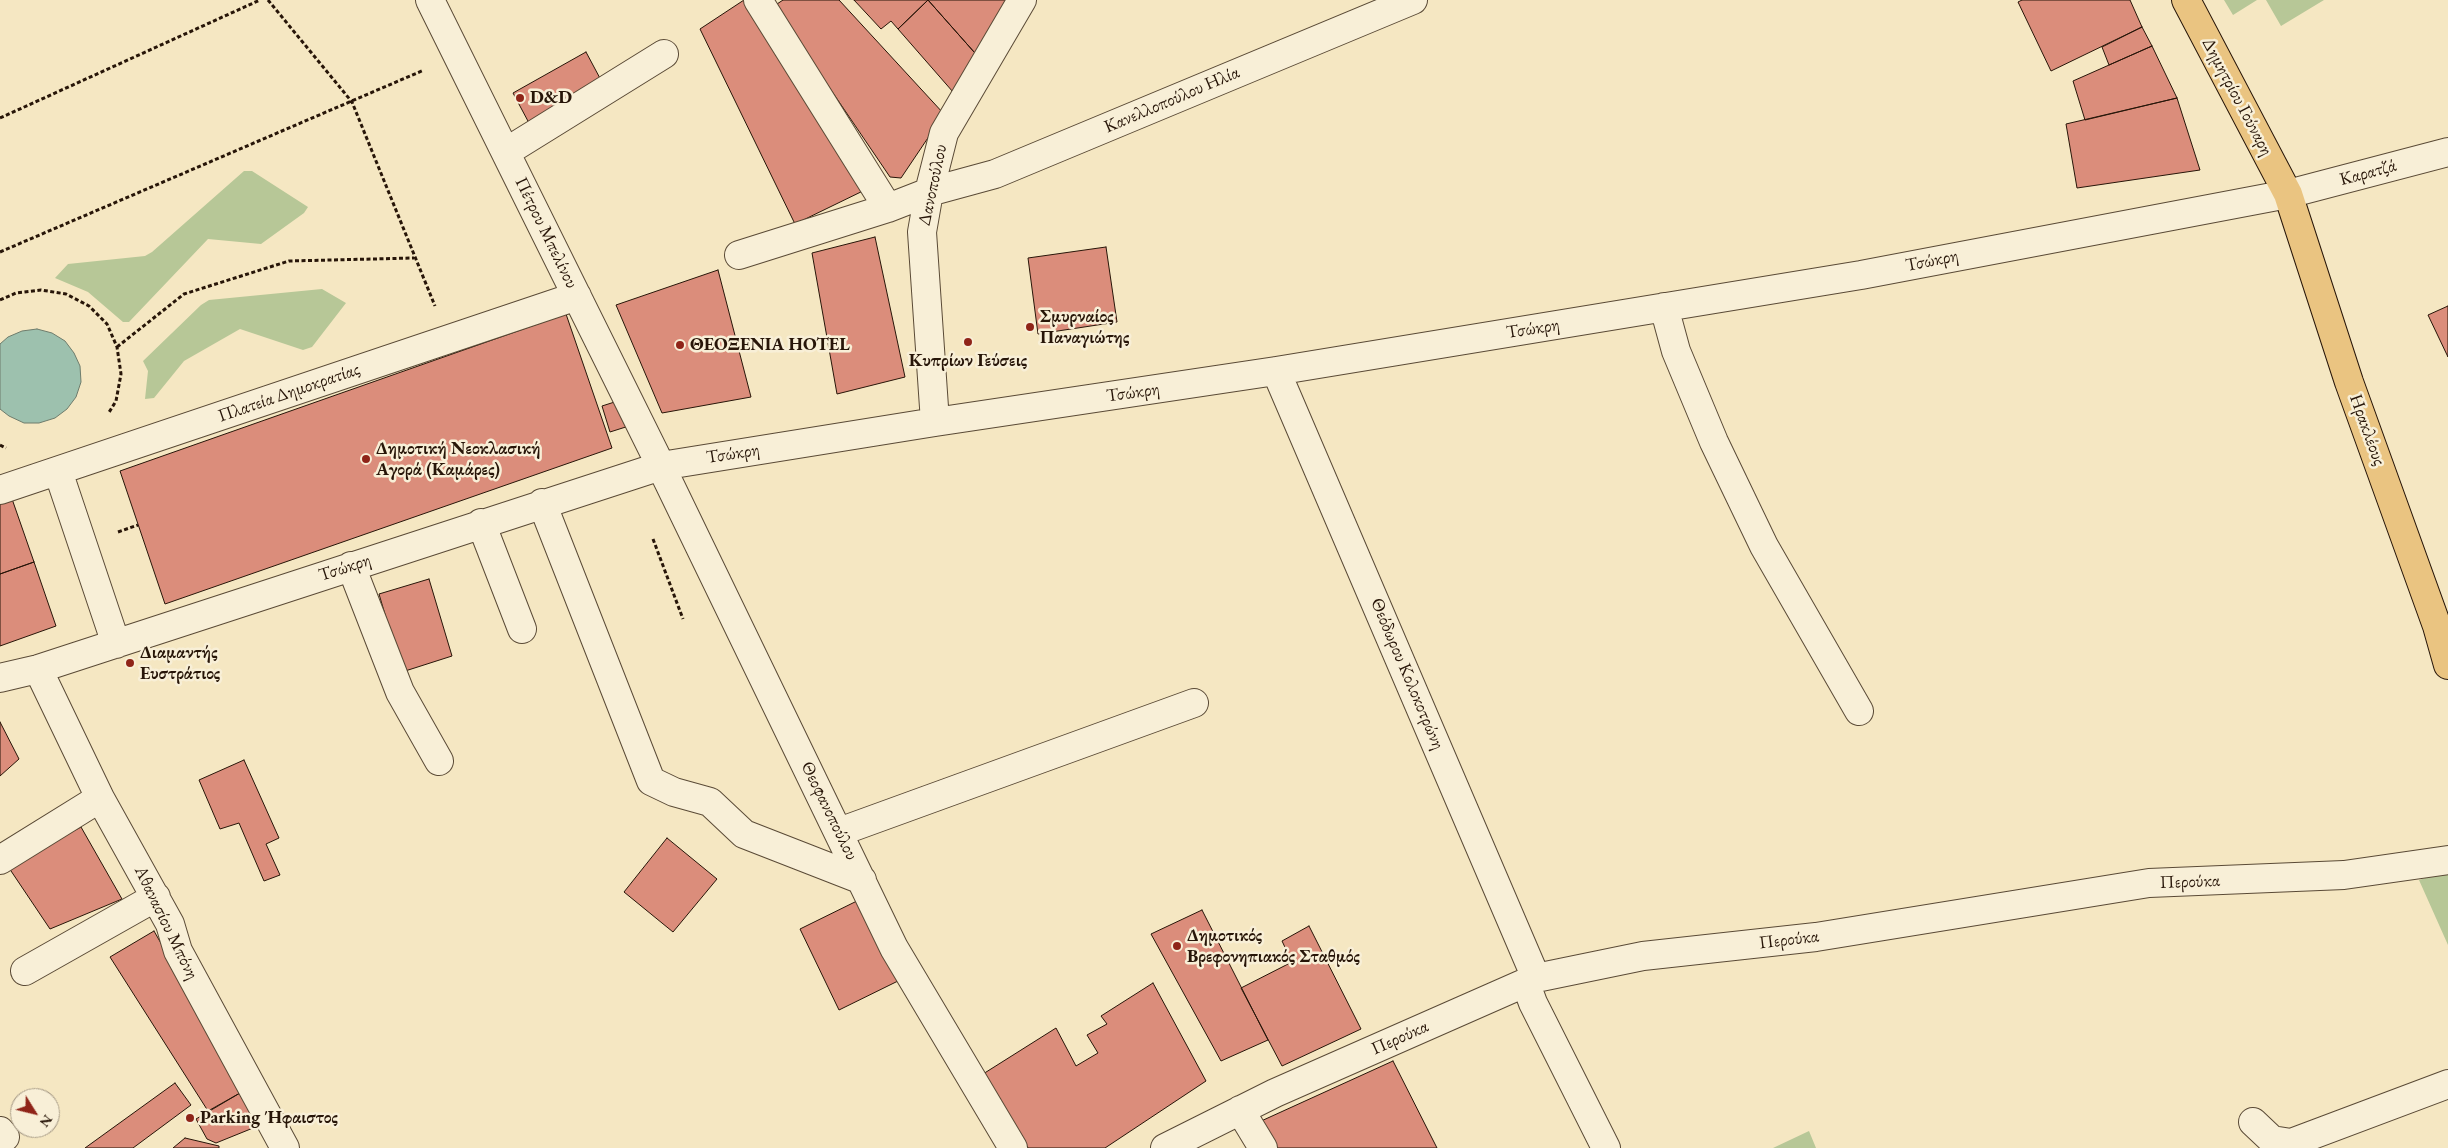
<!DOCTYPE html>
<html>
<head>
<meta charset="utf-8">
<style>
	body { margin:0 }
	#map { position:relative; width:2448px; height:1148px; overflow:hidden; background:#f5e7c2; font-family:"EB Garamond",serif }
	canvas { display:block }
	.north { position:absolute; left:10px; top:1088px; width:50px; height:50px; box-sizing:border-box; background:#f8efd7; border:1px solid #a49884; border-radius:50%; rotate:126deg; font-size:14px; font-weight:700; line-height:20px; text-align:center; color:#271508 }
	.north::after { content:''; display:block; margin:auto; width:18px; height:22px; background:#8f2418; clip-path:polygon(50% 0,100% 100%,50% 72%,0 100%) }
</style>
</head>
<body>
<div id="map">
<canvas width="2448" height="1148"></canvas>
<div class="north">N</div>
</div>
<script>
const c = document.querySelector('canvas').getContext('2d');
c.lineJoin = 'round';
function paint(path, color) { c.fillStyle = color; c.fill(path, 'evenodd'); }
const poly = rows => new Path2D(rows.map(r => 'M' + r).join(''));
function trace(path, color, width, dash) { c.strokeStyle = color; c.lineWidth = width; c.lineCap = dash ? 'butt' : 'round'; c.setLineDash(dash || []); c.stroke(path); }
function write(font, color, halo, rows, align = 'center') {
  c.font = font + ' "EB Garamond",serif'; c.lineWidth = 5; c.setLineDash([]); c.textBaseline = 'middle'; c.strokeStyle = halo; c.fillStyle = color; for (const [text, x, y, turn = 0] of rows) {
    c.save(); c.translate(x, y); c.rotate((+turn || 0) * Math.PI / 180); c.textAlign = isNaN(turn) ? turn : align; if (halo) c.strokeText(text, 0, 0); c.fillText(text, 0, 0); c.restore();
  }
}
const green = poly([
	[2224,0,2257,0,2233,15],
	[2266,0,2324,0,2281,26],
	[244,171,252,171,308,207,304,213,261,244,208,239,129,322,123,322,88,292,55,278,68,264,145,256,152,252],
	[322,289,346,303,312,347,303,350,240,329,184,361,154,398,145,399,148,371,143,361,201,305,209,300],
	[2448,871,2448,945,2419,880],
	[1809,1131,1816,1148,1773,1148]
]);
const water = poly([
	[37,329,52,333,65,341,74,353,80,366,81,382,76,397,67,409,55,418,39,423,24,423,9,416,0,409,0,344,8,337,22,331,37,329]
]);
const building = poly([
	[744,0,869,188,795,224,700,29,744,0],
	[783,0,839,0,944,114,901,178,890,177,774,6,783,0],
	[854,0,928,0,898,29,891,21,881,29,854,0],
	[928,0,1018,0,982,61,928,0],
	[928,0,982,61,960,100,898,29,928,0],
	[2022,0,2130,0,2142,27,2051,71,2018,2,2022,0],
	[2142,27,2152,46,2109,65,2102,47,2142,27],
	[2152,46,2177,98,2085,120,2073,81,2152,46],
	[586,52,602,82,529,123,513,93,586,52],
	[2177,98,2200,170,2077,188,2066,124,2177,98],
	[875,237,905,377,837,394,812,253,875,237],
	[1106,247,1117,322,1038,334,1028,258,1106,247],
	[718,270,751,397,662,413,616,305,718,270],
	[2448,306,2448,357,2428,315,2448,306],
	[566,314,612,448,165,604,120,471,566,314],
	[624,399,632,425,610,432,602,406,624,399],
	[11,496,34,562,0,574,0,500,11,496],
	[34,562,56,626,0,646,0,574,34,562],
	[429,579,452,656,402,672,379,594,429,579],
	[0,722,19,759,0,776,0,722],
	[244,760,279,838,266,844,280,875,264,881,239,823,220,829,199,780,244,760],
	[81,827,122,899,50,929,7,865,81,827],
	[667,838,717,879,673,932,624,892,667,838],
	[861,899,900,980,839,1010,800,929,861,899],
	[1202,910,1268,1040,1221,1061,1151,934,1202,910],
	[1309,926,1361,1029,1282,1066,1241,988,1292,962,1282,941,1309,926],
	[154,931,242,1086,240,1093,208,1111,110,957,154,931],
	[1153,983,1206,1081,1105,1148,1028,1148,983,1074,1056,1028,1076,1066,1098,1053,1087,1035,1107,1024,1101,1016,1153,983],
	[1393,1061,1437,1148,1274,1148,1259,1122,1393,1061],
	[175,1083,191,1105,133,1148,85,1148,175,1083],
	[240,1093,258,1126,216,1143,207,1139,196,1119,240,1093],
	[185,1138,219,1146,219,1148,173,1148,185,1138]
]);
const path = poly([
	[268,0,352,102,435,306],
	[0,118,260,0],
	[0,252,424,70],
	[0,300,16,293,41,290,66,294,89,306,107,324,117,347,121,374,116,401,108,414],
	[117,347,184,294,289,261,414,258],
	[0,445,6,448],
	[118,532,138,525],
	[653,539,683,619]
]);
const minor = poly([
	[430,0,654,452,894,948,1013,1148],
	[758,0,888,208],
	[506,152,664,54],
	[739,255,888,208,929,192,995,174,1413,0],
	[1664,307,1676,351,1714,442,1764,546,1859,711],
	[1276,371,1536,978],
	[935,422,922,232,929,192,944,133,1022,0],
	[58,471,116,644],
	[0,490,577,296],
	[542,503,651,781,674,792,710,802,744,834,862,880],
	[481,523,522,629],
	[351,566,400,692,439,761],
	[38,669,100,798,170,924,178,951,285,1148],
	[0,678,38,669,661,466,935,422,1276,371,1861,275,2288,194,2448,152],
	[839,832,1194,703],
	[0,860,100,798],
	[25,971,156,897],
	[1526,984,1533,1003,1606,1148],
	[1240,1110,1263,1148],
	[2253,1122,2272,1140,2291,1143,2448,1084],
	[0,1131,5,1137],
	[1165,1148,1275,1093,1536,978,1643,956,1816,937,2149,883,2344,875,2448,860]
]);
const major = poly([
	[2186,0,2288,194,2349,382,2437,626,2448,665]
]);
const markers = [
	[520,98,5,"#8f2418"],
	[1030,327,5,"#8f2418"],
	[968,342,5,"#8f2418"],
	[680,345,5,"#8f2418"],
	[366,459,5,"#8f2418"],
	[130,663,5,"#8f2418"],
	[1177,946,5,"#8f2418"],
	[190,1118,5,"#8f2418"]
];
const streetNames = [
	["Δημητρίου Γούναρη",2237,97,62],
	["Κανελλοπούλου Ηλία",1172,100,-23],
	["Καρατζά",2368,173,-15],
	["Δανοπούλου",933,185,-78],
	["Πέτρου Μπελίνου",546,233,64],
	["Τσώκρη",1932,261,-11],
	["Τσώκρη",1533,329,-9],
	["Πλατεία Δημοκρατίας",289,393,-19],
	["Τσώκρη",1133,393,-8],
	["Ηρακλέους",2367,430,70],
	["Τσώκρη",733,454,-9],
	["Τσώκρη",345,568,-18],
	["Θεόδωρου Κολοκοτρώνη",1407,674,67],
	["Θεοφανοπούλου",829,811,64],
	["Περούκα",2190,882,-2],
	["Αθανασίου Μπόνη",166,923,64],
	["Περούκα",1789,940,-7],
	["Περούκα",1400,1038,-24]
];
const poiNames = [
	["D&D",530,98],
	["Σμυρναίος",1040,317],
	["Παναγιώτης",1040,338],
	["ΘΕΟΞΕΝΙΑ HOTEL",690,345],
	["Κυπρίων Γεύσεις",968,361,"center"],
	["Δημοτική Νεοκλασική",376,449],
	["Αγορά (Καμάρες)",376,470],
	["Διαμαντής",140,653],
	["Ευστράτιος",140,674],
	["Δημοτικός",1187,936],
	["Βρεφονηπιακός Σταθμός",1187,957],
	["Parking Ήφαιστος",200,1118]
];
paint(green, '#b7c797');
paint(water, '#9dc1ae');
trace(water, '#6e7c6c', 1);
paint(building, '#db8d7b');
trace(building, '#271508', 1);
trace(minor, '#5a4a36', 30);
trace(major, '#271508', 30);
trace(path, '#271508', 3, [4, 2.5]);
trace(minor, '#f8efd7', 28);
trace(major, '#eac481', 28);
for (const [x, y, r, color] of markers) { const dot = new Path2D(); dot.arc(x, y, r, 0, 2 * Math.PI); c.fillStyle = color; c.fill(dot); trace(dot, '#f8efd7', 2); }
write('18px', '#271508', '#f8efd7', streetNames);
write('bold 18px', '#271508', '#f8efd7', poiNames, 'left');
</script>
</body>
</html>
